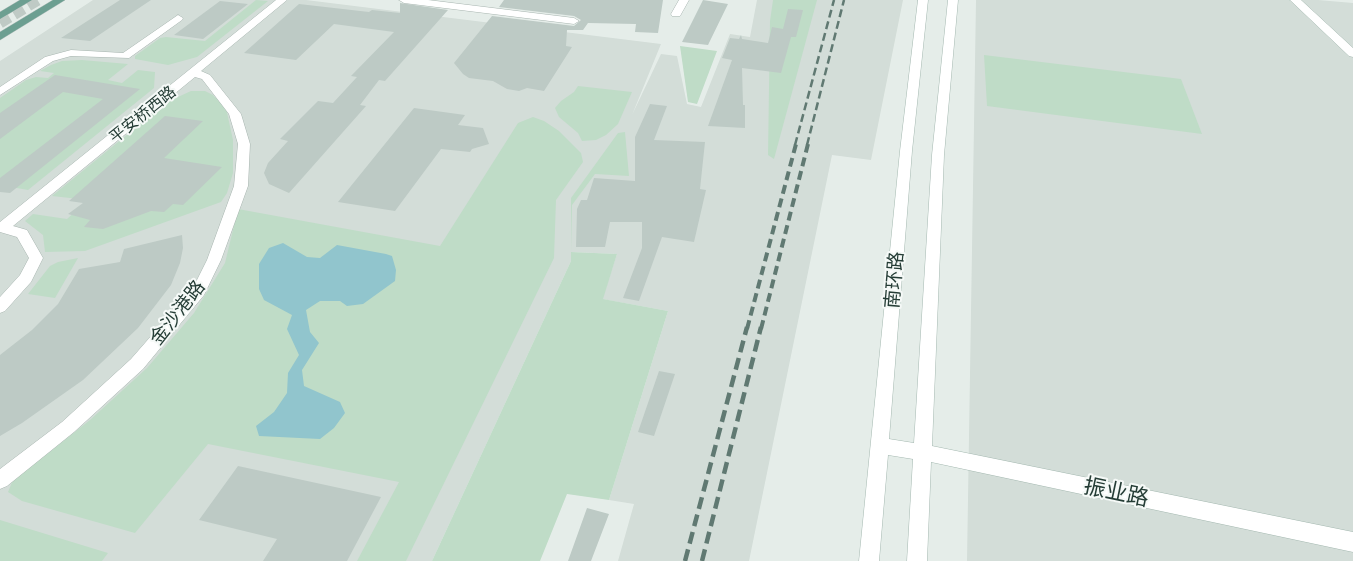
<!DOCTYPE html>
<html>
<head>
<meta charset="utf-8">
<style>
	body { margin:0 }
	canvas { display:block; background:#e5ede9 }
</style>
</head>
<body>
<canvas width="1353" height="561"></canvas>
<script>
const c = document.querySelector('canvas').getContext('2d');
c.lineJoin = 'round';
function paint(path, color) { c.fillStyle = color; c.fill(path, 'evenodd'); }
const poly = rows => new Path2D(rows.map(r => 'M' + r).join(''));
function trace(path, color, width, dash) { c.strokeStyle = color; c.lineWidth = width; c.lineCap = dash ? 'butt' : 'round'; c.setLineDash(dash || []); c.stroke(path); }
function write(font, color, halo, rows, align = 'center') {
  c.font = font + ' Figtree,"Noto Sans SC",sans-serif'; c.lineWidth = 4; c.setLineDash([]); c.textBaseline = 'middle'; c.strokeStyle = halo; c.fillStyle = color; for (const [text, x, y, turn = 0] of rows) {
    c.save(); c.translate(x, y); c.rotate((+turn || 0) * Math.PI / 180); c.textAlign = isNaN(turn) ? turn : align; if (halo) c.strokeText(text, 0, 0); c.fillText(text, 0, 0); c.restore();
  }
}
const built = poly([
	[93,0,306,0,661,44,632,115,661,54,677,56,687,104,701,107,730,34,750,37,757,0,903,0,871,160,832,155,749,561,618,561,634,504,609,500,668,311,602,299,617,254,572,252,571,261,432,561,0,561,0,61],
	[976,0,1318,0,1353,3,1353,561,967,561]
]);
const green = poly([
	[256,0,268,1,197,57,168,65,135,59,135,56,160,38,166,37,205,41],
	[773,0,817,0,774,159,768,155,770,21],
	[680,46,717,51,697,104,688,102],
	[984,55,1181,79,1202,134,987,106],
	[82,60,128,64,108,80,122,83,138,70,155,72,154,88,28,190,0,185,0,98,26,80,36,77,48,78,54,73,40,71,51,65,62,61],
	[578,86,632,92,618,124,606,135,596,140,582,141,578,133,559,117,555,108,561,101,574,92],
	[191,91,205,91,213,95,226,108,233,140,233,173,227,193,221,202,85,251,45,252,43,235,25,221,33,214,67,219,88,200,52,196,167,102],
	[533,117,544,121,559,131,581,153,583,162,556,200,554,258,406,561,357,561,399,482,208,444,135,533,22,501,8,492,15,475,47,454,90,420,147,368,194,313,225,263,238,209,440,246,518,123],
	[625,132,629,176,595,174,572,205,571,252,617,254,603,299,668,311,609,500,567,494,540,561,432,561,571,261,571,198,618,133],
	[78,258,55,298,28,294,50,266,58,262],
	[0,520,108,553,102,561,0,561]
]);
const water = poly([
	[283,243,307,257,320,258,337,245,386,254,392,256,396,270,395,281,363,304,347,306,340,301,320,301,306,310,310,332,319,343,302,370,304,386,340,402,345,413,334,428,320,439,259,436,256,426,274,412,287,393,288,373,299,355,287,329,292,315,264,300,259,289,259,264,269,248]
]);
const building = poly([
	[120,0,151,0,90,41,61,38],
	[504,0,663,0,658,33,635,32,636,24,588,23,583,30,567,30,566,46,572,47,544,91,527,88,519,91,507,89,493,81,469,78,463,74,454,63,492,16,574,26,581,20,574,16,499,7],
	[703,0,728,4,708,45,682,42],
	[220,1,248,4,203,39,174,35],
	[400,3,448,10,385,81,379,80,360,105,366,106,289,193,269,184,264,173,268,163,288,141,280,139,318,101,333,103,357,77,351,76,394,32,334,24,296,60,244,53,299,4,369,12,372,10,400,13],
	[788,9,803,10,796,37,791,37,781,73,742,68,743,105,745,105,745,128,708,126,732,60,722,58,730,38,739,39,741,35,742,39,768,43,772,27,783,29],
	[55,75,140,89,10,193,0,192,0,178,103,99,63,92,0,139,0,113],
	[650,104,667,106,654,140,705,142,700,189,706,190,694,242,662,237,639,301,623,298,642,248,642,222,610,222,605,247,576,247,577,209,581,200,587,200,594,178,635,181,635,137],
	[414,108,465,115,458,125,483,128,489,144,472,149,470,152,441,149,395,211,338,202],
	[165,116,203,121,164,158,222,167,183,205,173,204,164,212,151,211,103,229,84,227,90,220,68,214,83,203,69,201],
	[182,235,183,248,180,263,171,285,138,328,83,380,22,423,0,436,0,355,32,330,58,304,79,269,120,262,124,249],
	[659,371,675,374,654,436,638,432],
	[238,466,381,497,347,561,263,561,277,539,199,520],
	[587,508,609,514,591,561,568,561]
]);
const highwayTunnel = poly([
	[0,23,38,0]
]);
const street = poly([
	[276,0,287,0,201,71,210,75,241,114,250,144,248,186,221,260,204,295,143,369,74,432,7,486,0,489,0,469,62,422,131,359,193,288,207,260,234,186,238,144,229,114,202,79,195,77,13,226,27,230,43,258,31,282,5,311,0,313,0,297,20,275,29,258,17,237,0,232,0,222,276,0],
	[399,0,428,0,574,18,579,21,574,24,404,3,399,0],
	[679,0,689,0,680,16,672,16,671,14,679,0],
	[178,15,183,18,182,20,129,58,71,56,53,61,0,95,0,87,45,57,71,50,123,53,178,15]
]);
const secondary = poly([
	[918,0,928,0,912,151,889,439,914,443,932,155,948,0,958,0,944,155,932,446,1353,532,1353,552,931,462,927,561,907,561,913,459,888,455,879,561,859,561,900,151,918,0],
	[1290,0,1301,0,1353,48,1353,57,1349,56,1290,0]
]);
const primary = poly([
	[20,0,32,0,0,19,0,12,20,0],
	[53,0,65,0,0,40,0,32,53,0]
]);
const railFar2 = poly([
	[795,145,834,0],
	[807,145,844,0]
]);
const railFar1 = poly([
	[747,329,796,144],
	[761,329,808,144]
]);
const rail = poly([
	[685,561,747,327],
	[702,561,761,327]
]);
const farStreetnames = [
	["平安桥西路",143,115,-39]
];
const streetNames = [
	["南环路",895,280,-85],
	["金沙港路",178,313,-52]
];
const nearStreetnames = [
	["振业路",1116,493,12]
];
paint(built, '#d3ddd8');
paint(green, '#bfdcc7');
paint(water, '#91c5cd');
paint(building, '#bdcac5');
trace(highwayTunnel, '#bfcac5', 11, [11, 5.5]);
trace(street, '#a8b5b0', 1);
trace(secondary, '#a4b8b0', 1);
trace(primary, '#c2c9c7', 1);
paint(street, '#fff');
paint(secondary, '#fff');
paint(primary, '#6c9f91');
trace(railFar2, '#607972', 2.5, [8, 4]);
trace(railFar1, '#607972', 4, [9, 5]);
trace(rail, '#607972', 4.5, [12, 6]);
write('16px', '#253d36', '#f5f9f7', farStreetnames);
write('19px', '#253d36', '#f5f9f7', streetNames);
write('22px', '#253d36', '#f5f9f7', nearStreetnames);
</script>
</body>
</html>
